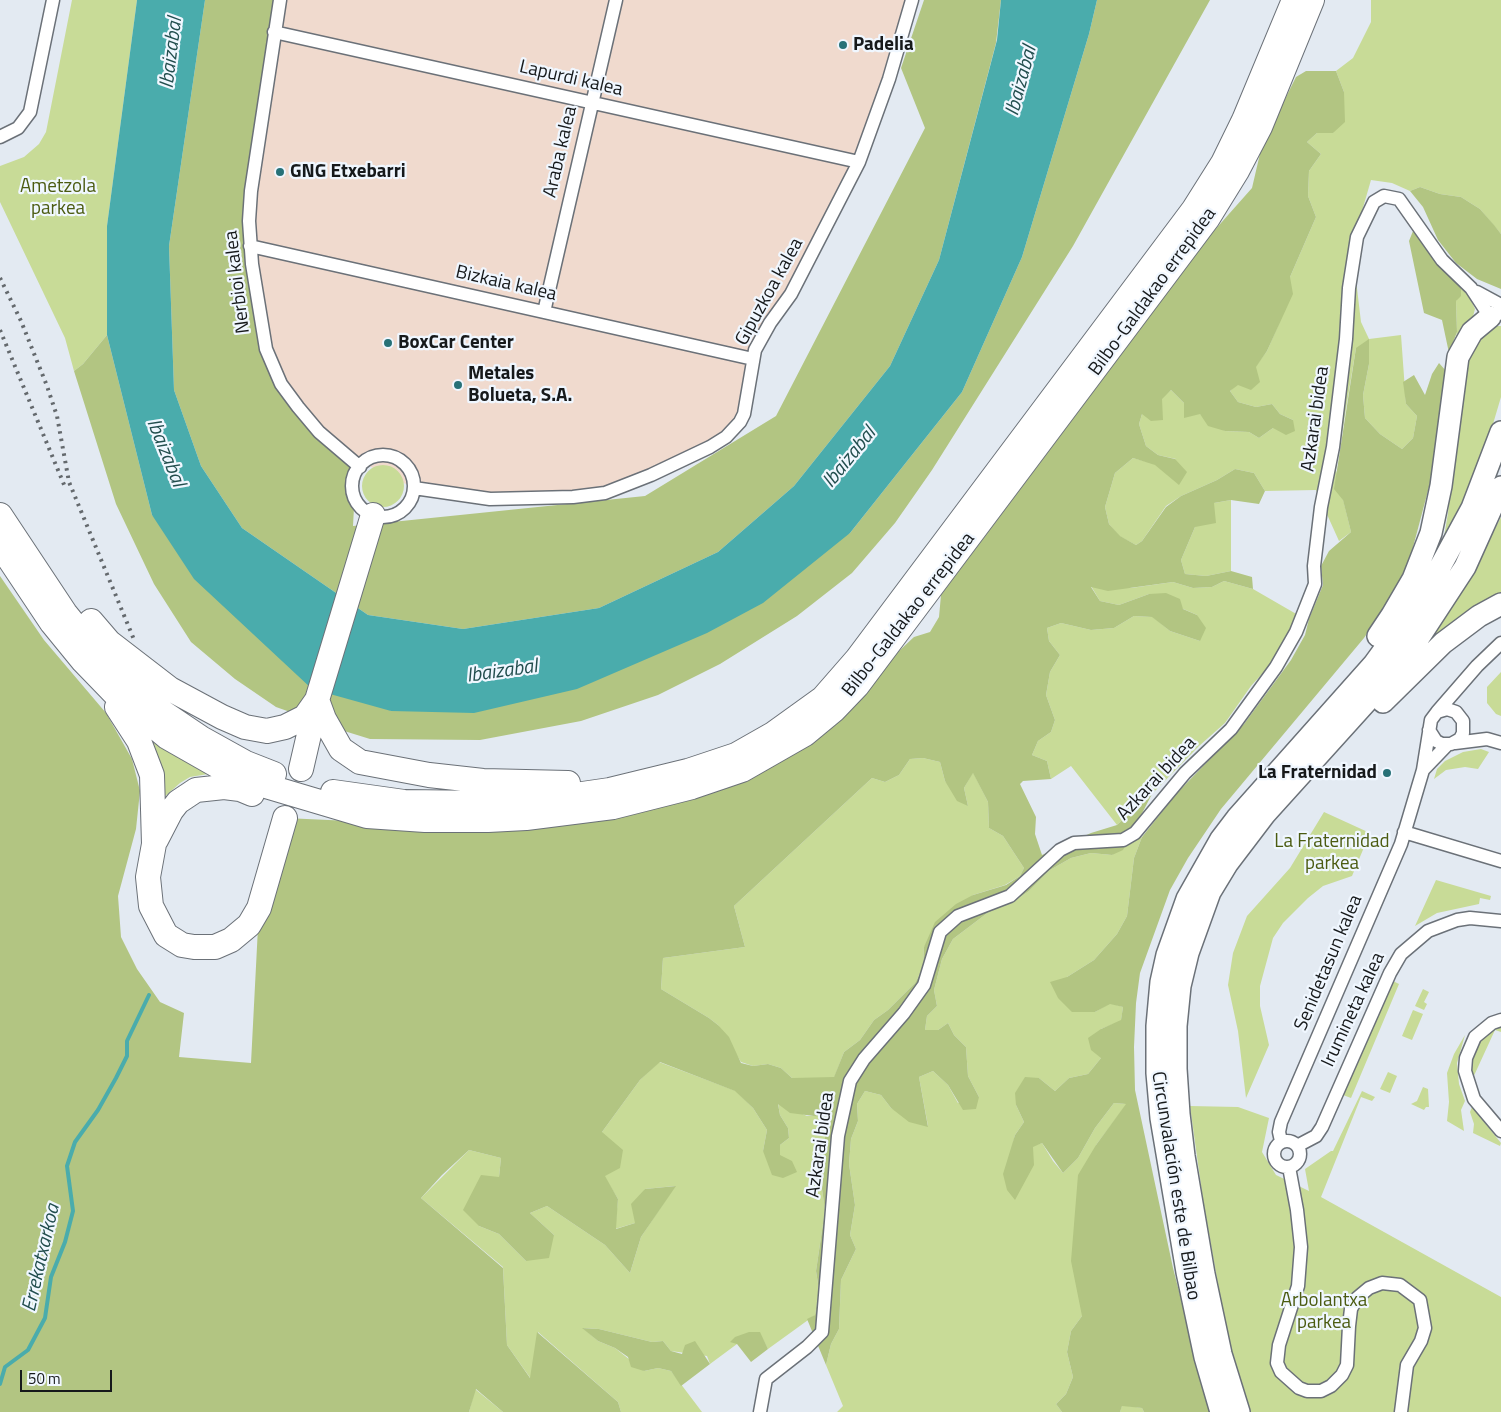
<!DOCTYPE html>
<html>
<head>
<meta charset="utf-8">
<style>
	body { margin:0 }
	#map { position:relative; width:1501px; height:1412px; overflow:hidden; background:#e3eaf2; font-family:"Titillium Web",sans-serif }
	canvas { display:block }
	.scale { position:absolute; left:20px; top:1370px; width:92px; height:22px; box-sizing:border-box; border:2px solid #16191b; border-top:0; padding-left:6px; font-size:15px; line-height:18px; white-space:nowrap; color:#16191b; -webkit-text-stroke:4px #f0f7ff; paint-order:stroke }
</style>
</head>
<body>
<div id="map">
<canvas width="1501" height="1412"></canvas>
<div class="scale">50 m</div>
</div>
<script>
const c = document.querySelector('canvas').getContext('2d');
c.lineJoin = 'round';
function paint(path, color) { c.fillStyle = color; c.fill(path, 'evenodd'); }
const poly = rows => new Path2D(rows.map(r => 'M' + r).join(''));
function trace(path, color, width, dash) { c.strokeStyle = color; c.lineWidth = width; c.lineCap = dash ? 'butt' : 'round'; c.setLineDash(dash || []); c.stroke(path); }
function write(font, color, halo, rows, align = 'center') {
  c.font = font + ' "Titillium Web",sans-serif'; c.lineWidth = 4.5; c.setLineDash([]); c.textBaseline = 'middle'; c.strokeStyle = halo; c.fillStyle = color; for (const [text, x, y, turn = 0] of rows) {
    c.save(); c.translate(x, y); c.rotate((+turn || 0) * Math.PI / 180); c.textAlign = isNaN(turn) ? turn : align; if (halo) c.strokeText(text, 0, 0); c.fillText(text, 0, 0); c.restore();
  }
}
const industrial = poly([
	[280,0,912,0,872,132,761,338,744,414,726,437,605,493,490,499,414,488,363,463,319,432,266,349,250,246]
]);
const green = poly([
	[72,0,137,0,107,226,107,335,83,364,74,371,65,338,0,202,0,166,24,157,39,144,46,132],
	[1371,0,1501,0,1501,234,1480,209,1461,197,1440,194,1420,187,1410,191,1392,183,1371,180,1360,218,1356,280,1361,322,1369,339,1401,335,1406,404,1417,416,1413,438,1402,449,1380,434,1365,418,1363,395,1369,364,1356,348,1336,470,1351,532,1339,541,1316,490,1265,491,1254,473,1235,469,1217,480,1181,496,1166,506,1142,541,1136,545,1119,536,1109,524,1105,507,1115,473,1133,458,1155,464,1176,459,1158,455,1146,446,1139,424,1142,414,1171,390,1184,403,1225,431,1249,432,1259,438,1273,428,1293,420,1280,414,1272,404,1256,407,1238,402,1230,391,1255,367,1267,351,1278,326,1290,277,1316,217,1308,196,1309,171,1321,154,1307,142,1317,133,1333,133,1344,92,1336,71,1353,58,1371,22],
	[1461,286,1470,298,1475,309,1472,320,1454,344,1457,332,1456,301],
	[1495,326,1501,326,1501,397,1482,461,1461,510,1443,543,1448,513,1460,375,1475,342],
	'362 486a21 21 0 1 1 42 0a21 21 0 1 1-42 0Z',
	[1231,500,1231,571,1206,576,1185,574,1181,560,1195,527,1214,503],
	[1501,517,1501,592,1480,604,1427,644,1472,573],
	[1224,581,1253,589,1298,615,1273,662,1251,686,1225,723,1199,746,1152,794,1152,779,1130,813,1117,825,1071,766,1051,779,1047,761,1032,755,1038,741,1051,732,1055,720,1046,695,1050,672,1060,655,1049,641,1047,628,1061,623,1091,630,1114,628,1134,616,1153,617,1170,631,1200,641,1197,615,1149,594,1119,605,1100,601,1091,586,1131,588,1173,582,1193,588,1212,587],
	[1501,672,1501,716,1496,714,1487,703,1487,687],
	[141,730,208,774,190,777,180,783,161,800],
	[1481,749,1489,752,1478,769,1465,767,1446,770,1434,779,1437,769,1445,761,1463,752],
	[923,758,940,762,945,781,968,806,964,788,973,772,988,802,989,828,1003,836,1024,868,1020,876,1005,885,973,895,924,947,923,968,915,983,888,1010,874,1020,860,1040,844,1052,834,1078,792,1078,781,1068,768,1064,753,1066,741,1062,718,1025,709,1018,661,989,663,958,745,947,734,906,872,778,885,782,899,775,910,759],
	[1324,812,1370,833,1352,876,1323,886,1308,898,1283,923,1273,938,1260,986,1260,1006,1269,1045,1246,1098,1238,1031,1228,985,1233,953,1247,916,1290,868],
	[1142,837,1134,858,1127,916,1117,934,1094,960,1067,977,1095,1012,1110,1003,1123,1007,1121,1021,1101,1029,1101,1058,1088,1074,1069,1078,1055,1091,1039,1078,1016,1105,1024,1122,1015,1135,1011,1152,1042,1143,1053,1161,1063,1173,1078,1158,1095,1128,1114,1103,1127,1104,1096,1145,1082,1316,1071,1331,1067,1352,1073,1377,1066,1394,1056,1404,1062,1412,837,1412,843,1406,826,1365,831,1344,839,1329,841,1280,856,1249,850,1235,855,1205,849,1164,851,1139,858,1121,857,1104,865,1091,881,1095,891,1108,928,1126,919,1077,933,1071,948,1085,958,1103,979,1097,968,1076,966,1047,954,1035,948,1023,938,1030,925,1030,927,1016,937,1006,934,990,942,959,953,939,990,911,1012,903,1029,891,1050,870,1071,858,1091,853,1112,855,1128,842],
	[1436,880,1491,896,1490,900,1480,898,1479,904,1437,913,1415,926],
	[1391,980,1399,984,1351,1098,1343,1095],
	[1423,989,1429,992,1424,1002,1427,1004,1424,1010,1415,1006],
	[1413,1010,1423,1014,1412,1040,1402,1036],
	[1501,1025,1501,1032,1495,1030,1472,1080,1471,1063,1479,1040,1492,1028],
	[1465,1035,1457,1063,1459,1084,1465,1101,1461,1110,1464,1131,1447,1121,1449,1102,1447,1073,1454,1054],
	[659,1062,736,1091,753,1108,767,1130,763,1151,780,1156,780,1145,789,1138,788,1128,780,1115,778,1103,807,1116,822,1116,825,1132,825,1161,822,1189,825,1210,816,1271,819,1290,815,1315,768,1349,759,1332,737,1344,710,1364,707,1356,671,1351,663,1341,652,1342,599,1329,583,1328,598,1341,615,1348,644,1371,658,1368,671,1371,702,1412,621,1412,618,1402,538,1332,531,1379,507,1345,503,1267,421,1198,469,1150,501,1158,499,1177,479,1226,499,1234,526,1261,554,1235,530,1213,547,1206,605,1245,630,1273,641,1237,675,1186,645,1189,635,1223,615,1229,618,1199,604,1176,602,1132,640,1080],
	[1388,1072,1397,1076,1390,1093,1380,1089],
	[1423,1087,1428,1089,1429,1107,1426,1107,1424,1110,1411,1104,1417,1101],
	[1362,1091,1375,1097,1372,1101,1361,1097,1321,1197,1501,1297,1501,1412,1248,1412,1234,1374,1203,1200,1190,1106,1238,1107,1269,1118,1262,1152,1276,1175,1309,1191,1305,1169,1331,1151,1333,1151],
	[1472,1107,1501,1143,1500,1146,1473,1133,1474,1124,1470,1112],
	[475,1389,503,1412,469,1412],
	[1122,1405,1142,1408,1144,1412,1120,1412]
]);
const forest = poly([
	[205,0,281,0,250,246,252,264,281,384,356,471,353,526,645,496,776,416,925,128,901,68,924,0,1001,0,996,43,939,260,890,366,794,486,718,552,599,608,463,629,368,615,242,528,201,466,174,390,169,246],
	[1097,0,1210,0,1073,246,932,470,895,523,852,573,797,616,720,664,658,695,581,721,480,740,370,739,341,730,276,707,235,679,191,642,154,584,116,504,74,371,83,364,107,335,152,515,391,711,850,533,962,392,1022,257,1089,34],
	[1306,71,1336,71,1344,92,1345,122,1333,133,1317,133,1307,142,1321,154,1309,171,1308,196,1316,217,1290,277,1293,294,1267,351,1256,367,1260,382,1251,390,1238,385,1230,391,1238,402,1256,407,1272,404,1280,414,1293,420,1295,431,1286,435,1273,428,1259,438,1249,432,1225,431,1208,426,1200,414,1184,418,1184,403,1171,390,1162,399,1163,420,1151,421,1142,414,1139,424,1146,446,1158,455,1175,459,1187,472,1179,485,1155,465,1133,458,1115,473,1105,507,1109,524,1120,536,1136,545,1142,541,1166,507,1181,496,1217,480,1235,469,1254,473,1265,491,1259,504,1231,500,1214,503,1216,523,1195,527,1181,560,1185,574,1206,576,1231,571,1252,577,1253,589,1224,581,1212,587,1193,588,1173,582,1108,591,1091,587,1100,601,1119,605,1149,594,1166,593,1180,599,1183,609,1197,615,1206,628,1200,641,1170,631,1152,617,1134,616,1114,628,1091,630,1061,623,1047,628,1049,641,1060,655,1050,672,1046,695,1055,720,1051,732,1038,741,1032,755,1047,761,1051,779,1023,781,1020,784,1036,817,1035,834,1042,855,1091,833,1117,825,1130,813,1153,778,1152,794,1123,850,1112,855,1091,853,1071,858,1050,870,1029,891,1012,903,990,911,953,939,942,959,934,990,937,1006,927,1016,925,1030,938,1030,948,1023,954,1035,966,1047,968,1076,979,1097,976,1109,963,1110,948,1085,933,1071,919,1077,928,1127,909,1122,891,1108,881,1095,865,1091,857,1104,858,1121,851,1139,849,1164,855,1205,850,1235,856,1249,841,1280,839,1329,831,1344,826,1365,807,1319,815,1315,819,1290,816,1271,825,1210,822,1189,825,1161,825,1132,822,1117,790,1113,778,1104,780,1115,788,1128,789,1138,780,1145,780,1155,792,1161,797,1172,783,1178,772,1175,763,1151,767,1130,753,1108,735,1091,660,1062,640,1080,602,1132,623,1150,620,1168,605,1176,618,1199,616,1229,635,1223,631,1204,645,1189,676,1186,641,1237,630,1273,605,1245,547,1206,530,1213,554,1235,549,1258,526,1261,499,1234,479,1226,463,1210,481,1175,499,1177,501,1158,469,1150,442,1175,421,1198,503,1268,507,1345,530,1378,537,1332,618,1402,621,1412,503,1412,476,1389,469,1412,0,1412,0,576,44,640,106,713,132,759,140,791,136,829,118,896,121,937,137,969,160,1002,184,1013,179,1057,251,1063,259,908,285,818,350,821,571,813,854,706,899,651,914,637,930,632,939,617,941,595,1213,232,1252,188,1262,145,1296,77],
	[923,758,940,762,945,781,957,801,968,806,964,788,973,773,988,802,989,828,1003,836,1024,868,1020,876,1006,885,973,895,956,904,935,922,924,947,923,968,915,983,888,1010,874,1020,860,1040,844,1052,834,1077,792,1078,781,1068,768,1064,753,1066,741,1063,729,1037,718,1025,709,1018,661,989,663,958,745,947,734,906,872,778,885,782,899,775,910,759],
	[1420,187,1440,194,1461,197,1480,209,1494,225,1501,234,1501,289,1477,279,1456,263,1438,240,1423,207,1410,191],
	[1415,226,1443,270,1461,286,1461,296,1456,301,1457,332,1449,353,1442,320,1424,313,1409,241],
	[1369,339,1369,364,1363,395,1365,418,1380,434,1402,449,1413,438,1417,416,1406,404,1403,382,1414,375,1425,395,1432,374,1439,363,1446,371,1434,468,1412,551,1400,584,1364,638,1221,809,1188,858,1170,890,1140,973,1136,1003,1134,1047,1135,1090,1173,1268,1210,1412,1144,1412,1142,1408,1122,1406,1120,1412,1062,1412,1056,1404,1066,1394,1073,1377,1067,1352,1071,1331,1082,1316,1071,1261,1078,1175,1096,1145,1126,1104,1114,1103,1095,1128,1078,1158,1063,1173,1042,1143,1033,1147,1034,1165,1015,1200,1007,1190,1003,1174,1015,1135,1024,1122,1016,1105,1015,1093,1025,1077,1039,1078,1055,1091,1069,1078,1088,1074,1101,1058,1091,1050,1088,1038,1101,1029,1121,1020,1123,1007,1110,1004,1095,1012,1072,1012,1058,998,1050,982,1067,977,1094,960,1117,934,1127,916,1134,858,1142,837,1177,793,1244,724,1291,660,1305,635,1309,619,1323,585,1321,566,1329,551,1351,532,1343,500,1334,489,1356,348],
	[582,1328,599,1329,652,1342,663,1341,671,1351,682,1354,685,1345,695,1341,710,1364,681,1386,671,1371,658,1368,644,1371,631,1367,628,1357,615,1348,598,1341],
	[749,1332,760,1332,768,1349,751,1362,737,1344,730,1342,735,1337]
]);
const water = poly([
	[137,0,205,0,169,246,174,390,201,466,242,528,368,615,463,629,599,608,718,552,794,486,890,366,939,260,997,40,1001,0,1097,0,1089,34,1022,257,962,392,850,533,763,603,707,633,577,689,474,713,391,711,312,689,194,579,152,515,107,335,107,226]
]);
const stream = poly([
	[0,1384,5,1367,28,1350,45,1318,51,1277,65,1242,73,1211,67,1166,75,1142,98,1110,116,1078,127,1056,127,1041,149,995]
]);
const street = poly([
	[280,0,251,191,249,221,252,264,266,349,281,384,298,407,319,432,360,467],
	[274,32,859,162],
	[0,137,18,128,30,112,53,0],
	[250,246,753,359],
	[1477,292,1501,305],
	[544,312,616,0],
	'352 486a31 31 0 1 1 62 0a31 31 0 1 1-62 0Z',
	[414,488,490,499,573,497,605,493,651,475,710,447,726,437,740,422,744,414,755,350,770,323,791,294,859,162,889,79,912,0],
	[1437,712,1477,666,1501,643],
	[1455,743,1487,739,1501,743],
	[1423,770,1448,744],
	[1404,832,1501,861],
	[1501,1020,1492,1023,1475,1037,1466,1058,1465,1071,1474,1099,1501,1131],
	'1274 1154a13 13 0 1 1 26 0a13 13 0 1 1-26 0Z',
	[1281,1141,1279,1132,1281,1122,1401,844,1423,770,1431,720,1437,712,1447,709,1456,712,1463,721,1463,733,1460,739,1451,744,1442,744,1436,741,1429,730],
	[1297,1146,1316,1136,1322,1127,1390,973,1401,954,1428,931,1457,920,1470,918,1501,921],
	[1289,1167,1297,1210,1301,1247,1298,1286,1279,1345,1277,1363,1281,1372,1299,1388,1307,1391,1321,1391,1331,1386,1342,1375,1347,1365,1349,1326,1351,1309,1357,1298,1369,1288,1382,1283,1400,1285,1420,1300,1425,1328,1421,1341,1407,1365,1401,1412],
	[760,1412,766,1379,807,1347,822,1332,838,1136,850,1081,864,1059,904,1013,924,985,940,932,958,916,1010,896,1060,850,1074,843,1123,840,1135,833,1185,773,1231,729,1276,667,1296,632,1315,584,1314,566,1321,507,1333,447,1346,339,1349,288,1357,237,1374,202,1384,196,1399,199,1442,260,1471,288,1490,317,1501,313]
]);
const primary = poly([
	[1378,636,1392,615,1413,579,1431,533,1441,486,1458,357,1472,332,1490,317],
	[1383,702,1443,643,1479,616,1501,604],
	[1221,1412,1205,1357,1187,1272,1161,1118,1157,1073,1157,1026,1161,982,1167,955,1187,899,1221,839,1237,818,1374,664,1427,591,1472,508,1501,432],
	[1239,1412,1221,1354,1204,1274,1184,1156,1179,1114,1176,1069,1176,1026,1180,986,1188,953,1210,892,1227,864,1265,814,1368,700,1416,642,1465,567,1501,487]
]);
const highway = poly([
	[0,515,65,613,95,650,125,681,152,705,201,738,246,763,274,774],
	[0,545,52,623,83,661,114,693,167,737,239,778,367,816,425,820,488,820,526,818,613,807,692,787,742,770,805,734,834,710,857,686,1208,218,1237,171,1260,127,1312,0],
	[91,621,109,642,170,689,222,717,245,727,267,731,285,727,305,717,317,700],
	[317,700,324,719,341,749,360,762,429,775,483,781,568,783],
	[117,707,139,741,152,775,154,844,148,877,151,906,166,935,182,945,194,947,215,947,231,940,249,925,259,908,285,818],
	[301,769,317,700,373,515],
	[333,792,404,802,488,803,548,799,610,790,688,771,736,755,773,734,823,698,857,659,1194,209,1223,163,1244,120,1294,0],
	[156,840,171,811,178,802,196,790,224,787,240,789,252,794]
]);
const rail = poly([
	[0,278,21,321,47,386,57,416,69,482,135,642],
	[0,330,65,487]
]);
const markers = [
	[843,45,5,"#277177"],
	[280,172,5,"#277177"],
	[388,343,5,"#277177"],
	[458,385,5,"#277177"],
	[1387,773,5,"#277177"]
];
const poiNames = [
	["Padelia",853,45],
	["GNG Etxebarri",290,172],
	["BoxCar Center",398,343],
	["Metales",468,374],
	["Bolueta, S.A.",468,396],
	["La Fraternidad",1377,773,"right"]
];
const streetNames = [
	["Lapurdi kalea",571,79,13],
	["Araba kalea",561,152,-77],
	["Nerbioi kalea",238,282,-97],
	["Bizkaia kalea",506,284,13],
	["Gipuzkoa kalea",770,292,-61],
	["Bilbo-Galdakao errepidea",1153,292,-54],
	["Azkarai bidea",1316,419,-82],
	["Bilbo-Galdakao errepidea",909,615,-52],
	["Azkarai bidea",1157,779,-47],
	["Senidetasun kalea",1329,963,-67],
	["Irumineta kalea",1354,1010,-65],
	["Azkarai bidea",821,1145,-82],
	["Circunvalación este de Bilbao",1175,1186,81]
];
const parkNames = [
	["Ametzola",58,187],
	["parkea",58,209],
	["La Fraternidad",1332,842],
	["parkea",1332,864],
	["Arbolantxa",1324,1301],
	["parkea",1324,1323]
];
const waterNames = [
	["Ibaizabal",172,53,-83],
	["Ibaizabal",1022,81,-75],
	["Ibaizabal",165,453,68],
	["Ibaizabal",850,458,-51],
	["Ibaizabal",502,672,-8],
	["Errekatxarkoa",42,1258,-77]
];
paint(industrial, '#f0dace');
paint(green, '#c8db97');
paint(forest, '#b2c582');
paint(water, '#4aacac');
trace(stream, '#4aacac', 4);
trace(street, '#6b7178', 15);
trace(primary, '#6b7178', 24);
trace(highway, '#6b7178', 26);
trace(street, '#fff', 12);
trace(primary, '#fff', 21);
trace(highway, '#fff', 24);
trace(rail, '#64696d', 4, [2.5, 5]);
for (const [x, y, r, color] of markers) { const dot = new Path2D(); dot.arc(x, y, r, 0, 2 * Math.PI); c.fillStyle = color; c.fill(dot); trace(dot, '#f0f7ff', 2); }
write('bold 19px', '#16191b', '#f0f7ff', poiNames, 'left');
write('19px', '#16191b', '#f0f7ff', streetNames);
write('19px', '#4b5b11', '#f0f7ff', parkNames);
write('italic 20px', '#224e4e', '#f0f7ff', waterNames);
</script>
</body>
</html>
